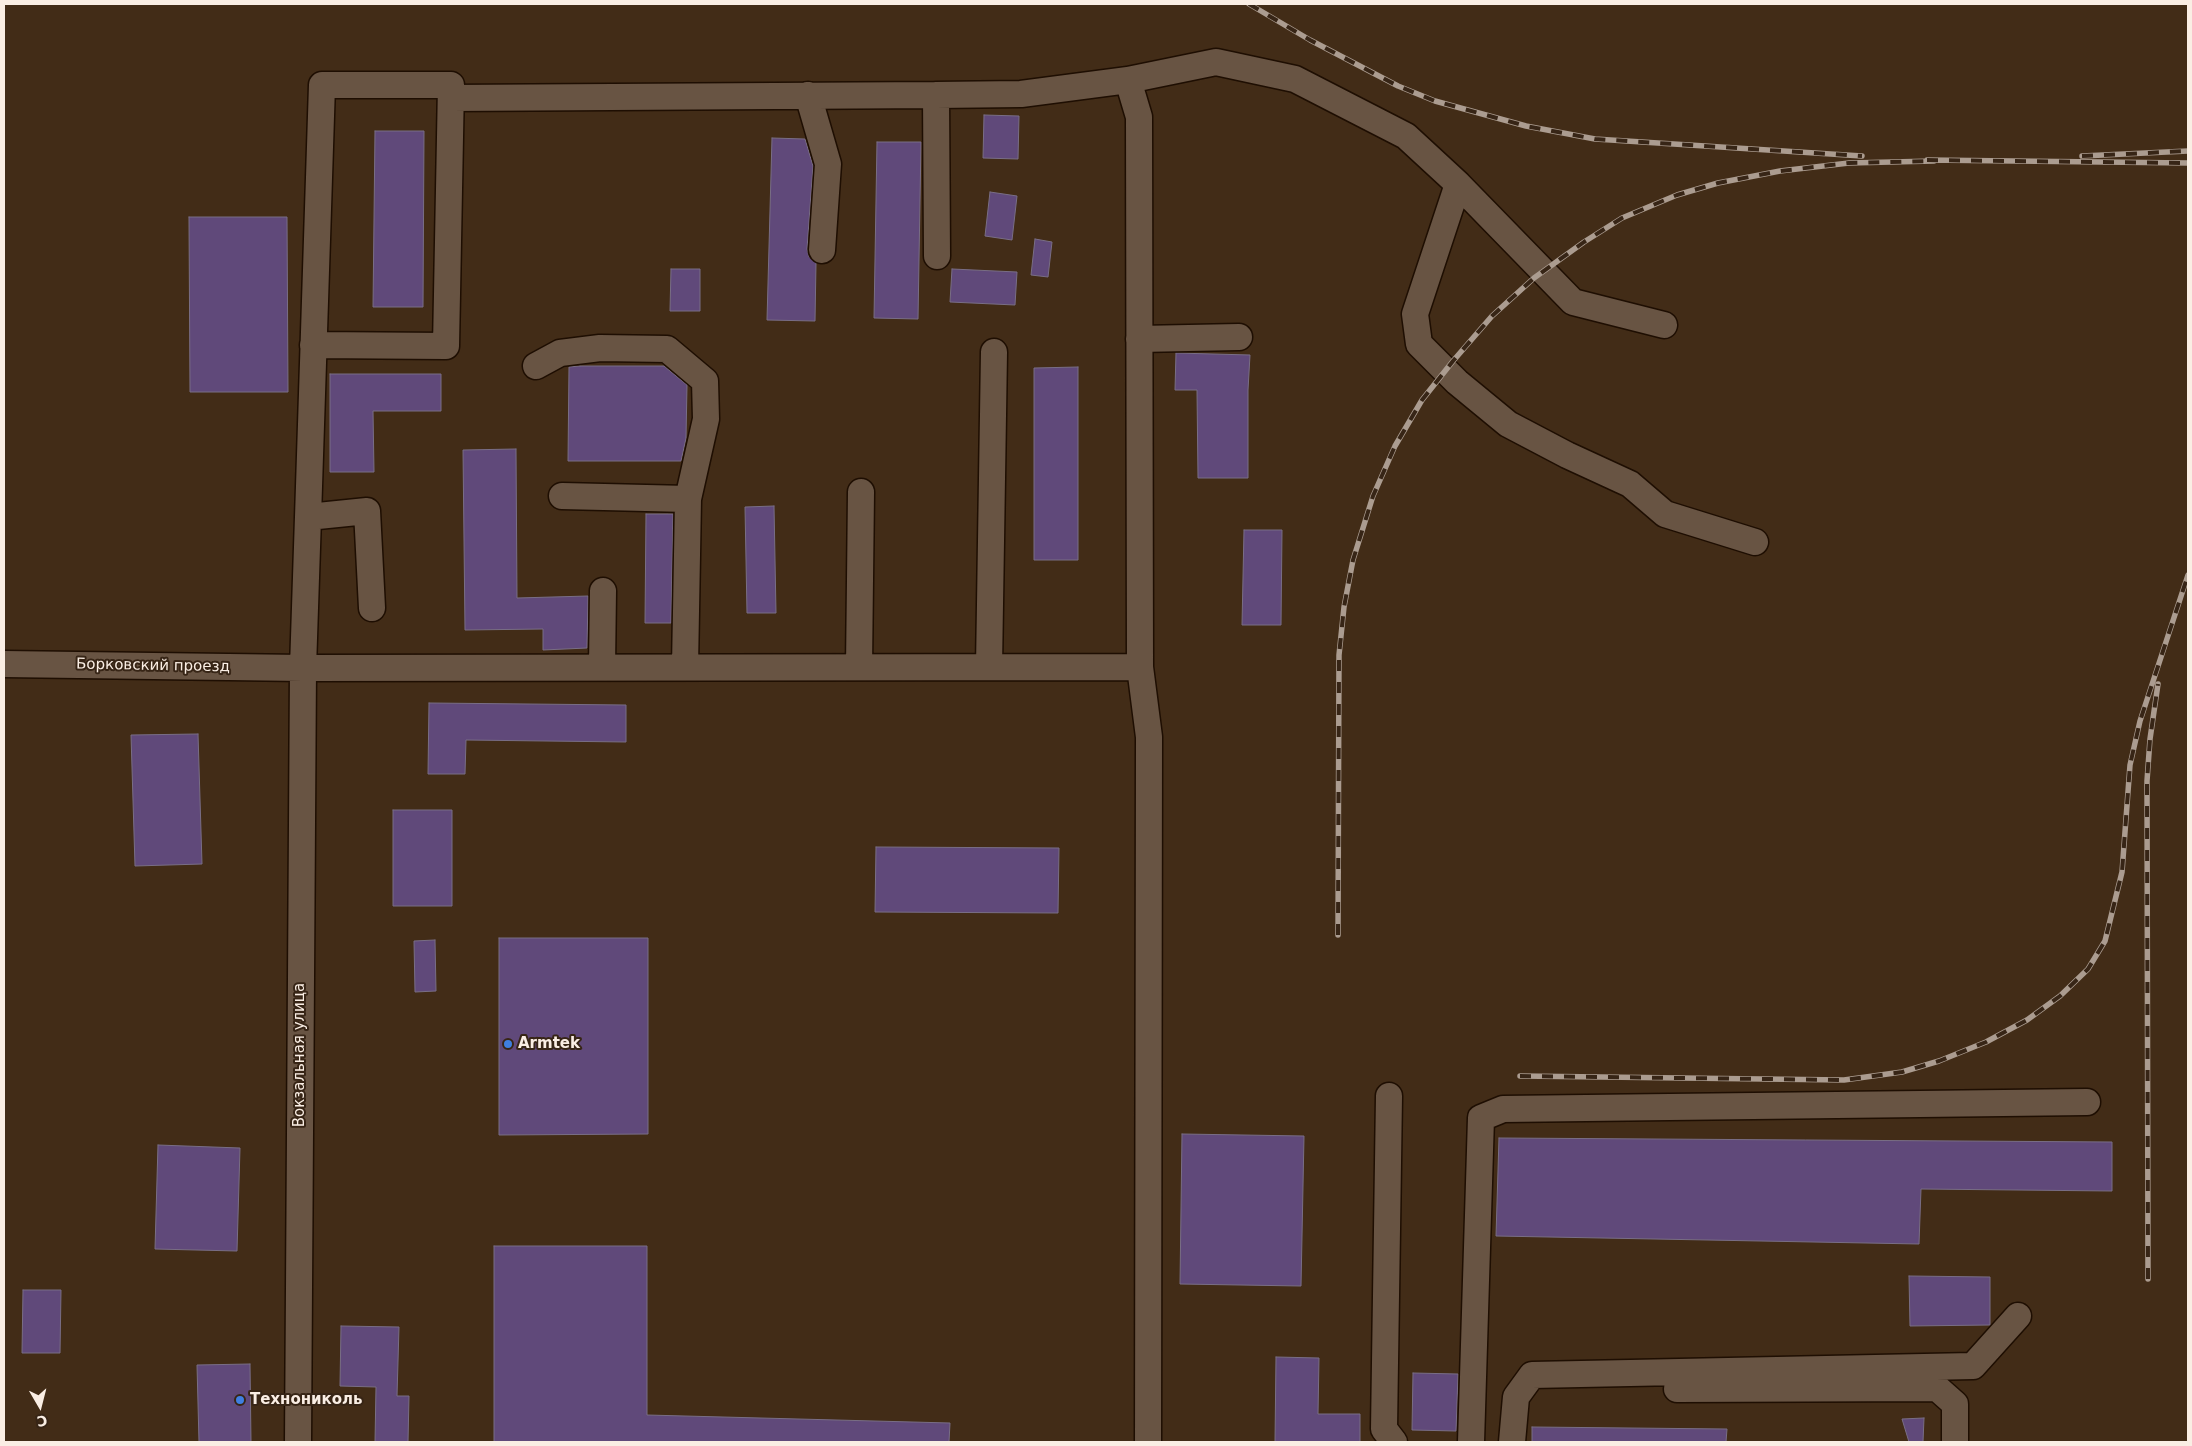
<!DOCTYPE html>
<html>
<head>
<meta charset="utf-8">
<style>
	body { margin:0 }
	#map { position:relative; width:2192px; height:1446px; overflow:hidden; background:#372516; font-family:"DejaVu Sans",sans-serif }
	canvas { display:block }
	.frame { position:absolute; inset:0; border:5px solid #faeee4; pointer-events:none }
	.north { position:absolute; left:15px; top:1381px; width:50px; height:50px; -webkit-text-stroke:4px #372516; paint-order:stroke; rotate:172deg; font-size:14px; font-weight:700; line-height:20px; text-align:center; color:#faeee4 }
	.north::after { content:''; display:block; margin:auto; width:18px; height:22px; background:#faeee4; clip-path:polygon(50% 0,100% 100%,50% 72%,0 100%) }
</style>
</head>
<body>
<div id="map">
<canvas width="2192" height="1446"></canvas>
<div class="frame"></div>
<div class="north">С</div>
</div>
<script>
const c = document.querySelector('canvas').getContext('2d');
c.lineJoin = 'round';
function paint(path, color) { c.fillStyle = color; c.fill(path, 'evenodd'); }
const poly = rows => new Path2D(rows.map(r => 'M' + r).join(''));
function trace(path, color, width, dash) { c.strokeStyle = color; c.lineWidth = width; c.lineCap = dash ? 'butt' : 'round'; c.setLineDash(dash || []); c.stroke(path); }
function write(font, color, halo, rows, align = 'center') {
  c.font = font + ' "DejaVu Sans",sans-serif'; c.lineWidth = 4; c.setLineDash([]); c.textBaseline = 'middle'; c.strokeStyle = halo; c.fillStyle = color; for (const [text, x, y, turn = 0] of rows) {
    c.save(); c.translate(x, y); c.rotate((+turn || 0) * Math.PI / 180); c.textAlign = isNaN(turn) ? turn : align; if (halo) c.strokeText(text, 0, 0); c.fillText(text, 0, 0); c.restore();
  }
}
const built = poly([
	[4,4,2188,4,2188,1442,4,1442]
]);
const building = poly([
	[984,115,1019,116,1018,159,983,158,984,115],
	[375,131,424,131,423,307,373,307,375,131],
	[772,138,805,139,813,166,807,249,809,257,816,263,815,321,767,320,772,138],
	[877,142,921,142,918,319,874,318,877,142],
	[990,192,1017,196,1012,240,985,236,990,192],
	[189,217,287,217,288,392,190,392,189,217],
	[1035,239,1052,242,1048,277,1031,275,1035,239],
	[671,269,700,269,700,311,670,311,671,269],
	[952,269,1017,272,1015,305,950,302,952,269],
	[1176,353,1250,355,1248,390,1248,478,1198,478,1197,390,1175,390,1176,353],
	[580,366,664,366,687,385,686,438,681,461,568,461,569,367,580,366],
	[1078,367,1078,560,1034,560,1034,368,1078,367],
	[330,374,441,374,441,411,373,411,374,472,330,472,330,374],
	[516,449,517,598,588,596,587,648,543,650,543,629,465,630,463,450,516,449],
	[774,506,776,613,747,613,745,507,774,506],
	[646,514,673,514,671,623,645,623,646,514],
	[1244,530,1282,530,1281,625,1242,625,1244,530],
	[429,703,626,705,626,742,466,740,465,774,428,774,429,703],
	[198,734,202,864,135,866,131,735,198,734],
	[393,810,452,810,452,906,393,906,393,810],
	[876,847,1059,848,1058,913,875,912,876,847],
	[499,938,648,938,648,1134,499,1135,499,938],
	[435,940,436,991,415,992,414,941,435,940],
	[1182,1134,1304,1136,1301,1286,1180,1284,1182,1134],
	[1499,1138,2112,1142,2112,1191,1921,1189,1919,1244,1496,1236,1499,1138],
	[158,1145,240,1148,237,1251,155,1249,158,1145],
	[494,1246,647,1246,647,1415,950,1423,949,1442,494,1442,494,1246],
	[1909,1276,1990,1277,1990,1325,1910,1326,1909,1276],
	[23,1290,61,1290,60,1353,22,1353,23,1290],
	[341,1326,399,1327,397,1396,409,1396,408,1442,375,1442,376,1387,340,1386,341,1326],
	[1276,1357,1319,1358,1318,1414,1360,1414,1360,1442,1275,1442,1276,1357],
	[250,1364,251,1442,199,1442,197,1365,250,1364],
	[1413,1373,1458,1374,1456,1431,1412,1430,1413,1373],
	[1924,1418,1923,1442,1909,1442,1902,1419,1924,1418],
	[1532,1427,1727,1429,1726,1442,1532,1442,1532,1427]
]);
const minor = poly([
	[1128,80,1216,62,1295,79,1406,136,1458,184,1415,314,1419,344,1457,382,1508,424,1567,455,1630,484,1665,514,1755,542],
	[808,95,828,164,822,250],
	[451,98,936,95],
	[1458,184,1573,302,1664,325],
	[937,256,936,95,1021,94,1128,80,1139,117,1140,667],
	[1139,339,1239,337],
	[536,366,560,353,600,348,667,349,705,381,706,419,688,499],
	[562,496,688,499,685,667],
	[308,517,367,511,372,608],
	[4,664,303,668,1140,667,1149,737,1148,1442],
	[602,667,603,591],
	[859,667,861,492],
	[989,667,994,352],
	[1389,1096,1384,1429,1394,1442],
	[1677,1389,1937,1388,1955,1404,1955,1442],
	[298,1442,303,668,308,517,322,85,451,85,446,346,313,345],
	[1471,1442,1481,1118,1503,1109,2087,1102],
	[1512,1442,1516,1397,1532,1375,1973,1366,2018,1316]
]);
const rail = poly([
	[1249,4,1310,40,1398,86,1435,101,1526,126,1595,139,1862,156],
	[2082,156,2188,151],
	[1927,160,2188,163],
	[1338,935,1339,655,1344,607,1353,560,1373,496,1395,446,1422,400,1453,361,1492,316,1534,278,1584,242,1622,218,1677,195,1718,183,1780,171,1849,163,1934,161],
	[1520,1076,1844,1080,1902,1072,1939,1061,1986,1042,2027,1020,2060,996,2088,969,2105,941,2122,872,2130,765,2140,721,2188,575],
	[2148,1279,2147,781,2150,739,2158,684]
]);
const markers = [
	[508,1044,5,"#3f7fe0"],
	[240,1400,5,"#3f7fe0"]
];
const streetNames = [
	["Борковский проезд",153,666,1],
	["Вокзальная улица",300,1055,-90]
];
const poiNames = [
	["Armtek",518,1044],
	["Технониколь",250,1400]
];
paint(built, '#422c17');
paint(building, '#60497a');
trace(building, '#796e85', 1);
trace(minor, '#1e0e02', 29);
trace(minor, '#685443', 26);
trace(rail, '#ab9c90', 5.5);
trace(rail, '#372516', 4, [11]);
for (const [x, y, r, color] of markers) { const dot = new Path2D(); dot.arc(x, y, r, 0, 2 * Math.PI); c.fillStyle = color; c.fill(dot); trace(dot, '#372516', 2); }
write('15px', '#faeee4', '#372516', streetNames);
write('bold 15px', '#faeee4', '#372516', poiNames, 'left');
</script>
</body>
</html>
